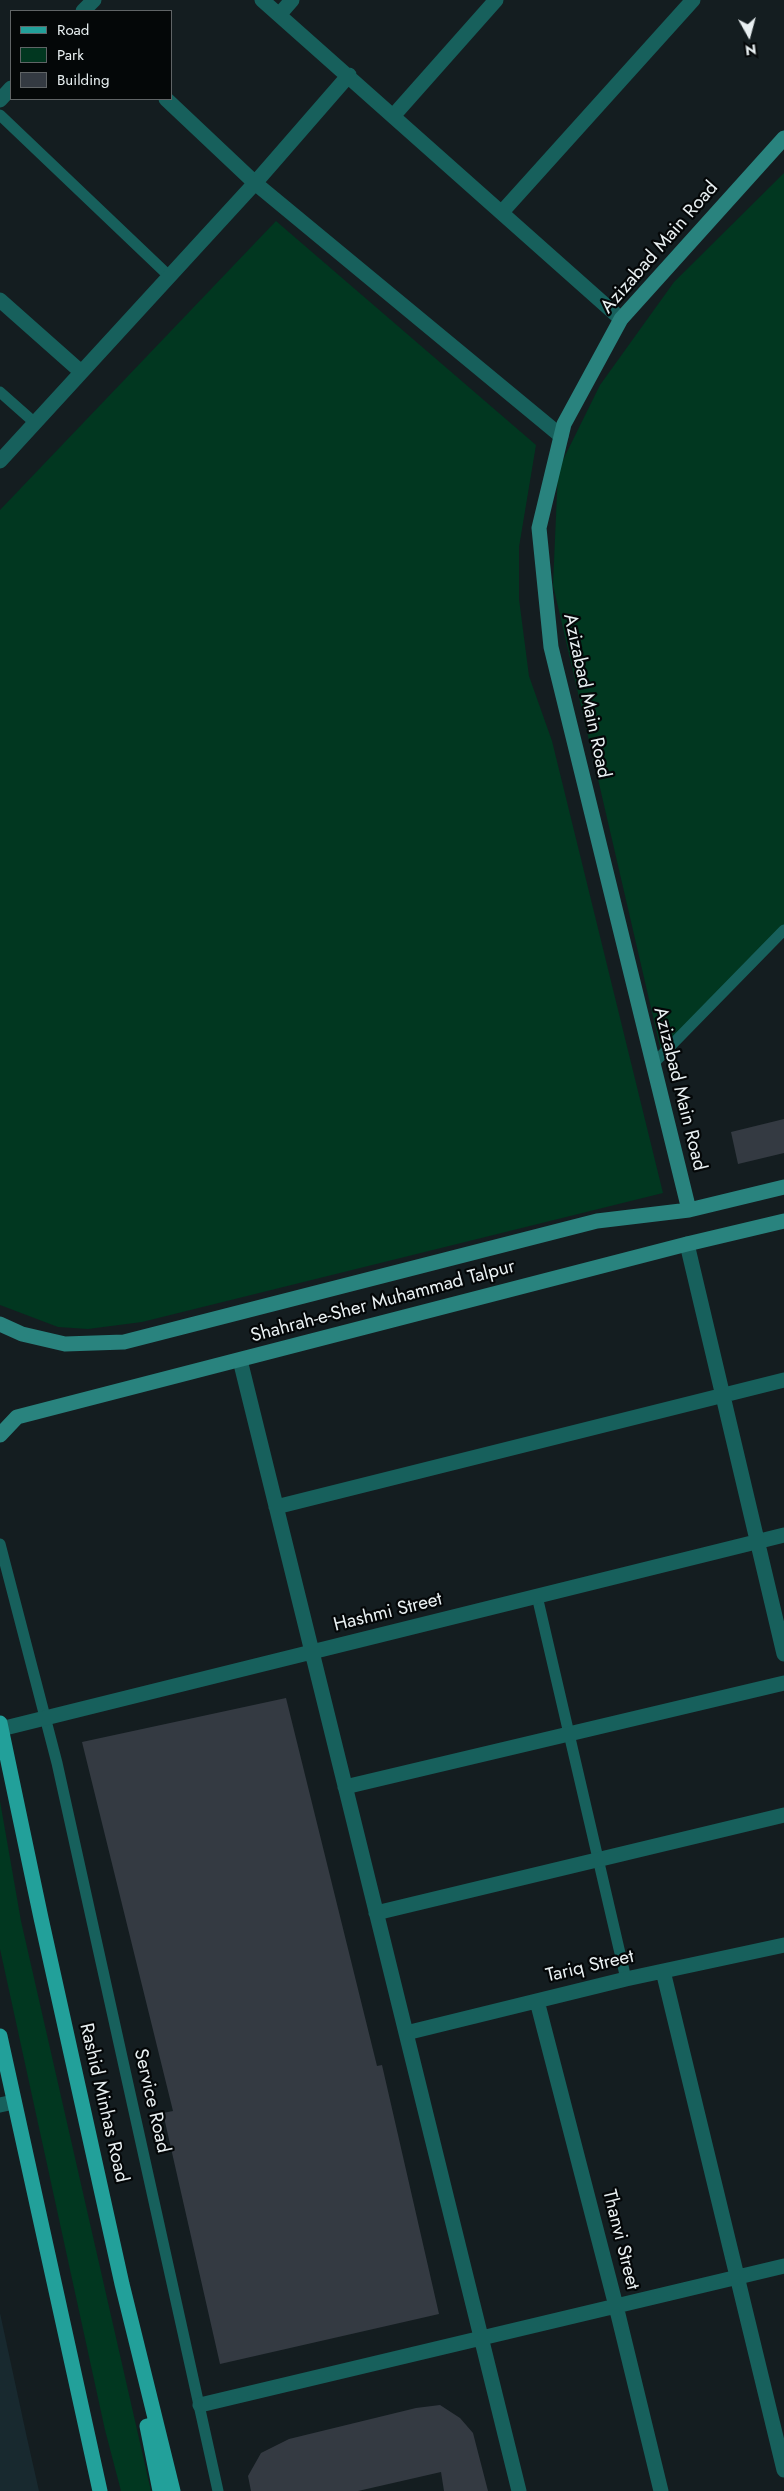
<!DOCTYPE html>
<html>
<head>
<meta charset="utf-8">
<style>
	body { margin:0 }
	#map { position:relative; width:784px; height:2491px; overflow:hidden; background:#141d20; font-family:Jost,sans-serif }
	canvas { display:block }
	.legend { position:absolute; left:10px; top:10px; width:162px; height:90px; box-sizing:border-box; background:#040708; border:1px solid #606466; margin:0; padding:6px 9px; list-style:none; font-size:15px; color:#e9f0f2 }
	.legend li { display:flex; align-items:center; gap:10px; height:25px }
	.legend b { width:25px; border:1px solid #606466 }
	.north { position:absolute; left:724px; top:10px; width:50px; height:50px; -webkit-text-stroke:4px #040708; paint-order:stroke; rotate:173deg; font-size:14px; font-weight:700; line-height:20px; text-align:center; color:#e9f0f2 }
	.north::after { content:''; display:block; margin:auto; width:18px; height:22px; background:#e9f0f2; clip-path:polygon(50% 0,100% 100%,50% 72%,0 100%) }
</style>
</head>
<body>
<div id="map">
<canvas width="784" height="2491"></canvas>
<ul class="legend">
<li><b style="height:6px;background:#22a09a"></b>Road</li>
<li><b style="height:14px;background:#013720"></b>Park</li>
<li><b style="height:14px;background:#343a42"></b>Building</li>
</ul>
<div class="north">N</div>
</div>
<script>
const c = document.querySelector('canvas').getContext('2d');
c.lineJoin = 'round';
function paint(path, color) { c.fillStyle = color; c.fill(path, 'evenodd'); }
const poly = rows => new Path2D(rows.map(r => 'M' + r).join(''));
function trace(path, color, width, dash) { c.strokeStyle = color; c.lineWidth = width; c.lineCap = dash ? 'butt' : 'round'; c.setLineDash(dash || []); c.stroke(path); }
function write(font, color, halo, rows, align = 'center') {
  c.font = font + ' Jost,sans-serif'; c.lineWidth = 4.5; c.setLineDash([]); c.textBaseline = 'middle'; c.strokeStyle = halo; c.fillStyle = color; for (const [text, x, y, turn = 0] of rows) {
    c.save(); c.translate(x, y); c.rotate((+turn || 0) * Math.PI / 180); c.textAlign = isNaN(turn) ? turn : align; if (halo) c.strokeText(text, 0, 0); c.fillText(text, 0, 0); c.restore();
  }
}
const built = poly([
	[0,2313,27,2438,39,2491,0,2491]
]);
const green = poly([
	[784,173,784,927,661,1051,553,585,558,470,600,385,674,282],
	[276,221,536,445,519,547,519,599,529,676,552,741,663,1193,142,1322,88,1329,58,1327,0,1305,0,510],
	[0,1801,21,1921,151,2491,121,2491,105,2430,0,1949]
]);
const building = poly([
	[784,1119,784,1153,738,1164,731,1132],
	[286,1698,377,2066,382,2065,439,2314,220,2364,163,2113,173,2111,82,1742],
	[440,2405,460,2418,473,2433,488,2491,444,2491,441,2472,358,2491,251,2491,248,2476,261,2453,289,2439,416,2408]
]);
const lane = poly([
	[0,115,169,276],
	[0,392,35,423],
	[653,1064,784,930],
	[0,1544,57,1763,218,2491],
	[537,1596,626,1979]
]);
const street = poly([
	[262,0,621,319],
	[83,11,94,0],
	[279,15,292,0],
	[166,99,255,183,561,436],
	[0,100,11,88],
	[394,115,496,0],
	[502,212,693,0],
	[0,300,80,371],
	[0,461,255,183,349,75],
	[687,1244,784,1654],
	[240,1360,519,2491],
	[276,1507,784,1380],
	[1,1729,784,1535],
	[345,1787,784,1683],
	[376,1913,784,1815],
	[663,1971,784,2470],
	[537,2001,616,2306,661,2491],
	[406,2033,626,1979,784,1945],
	[0,2105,14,2102],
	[200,2405,784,2266]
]);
const secondary = poly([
	[689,1210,551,647,539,528,564,424,621,319,784,138],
	[0,1324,22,1334,65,1344,124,1342,597,1221,689,1210,784,1187],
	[0,1435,17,1417,687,1244,784,1221]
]);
const primary = poly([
	[0,1723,41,1918,122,2284,173,2491],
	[0,2036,100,2491],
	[147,2426,160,2491]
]);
const streetNames = [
	["Azizabad Main Road",660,248,-49],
	["Azizabad Main Road",586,696,78],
	["Azizabad Main Road",679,1089,76],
	["Shahrah-e-Sher Muhammad Talpur",383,1302,-15],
	["Hashmi Street",388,1613,-14],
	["Tariq Street",590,1967,-13],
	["Service Road",151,2101,77],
	["Rashid Minhas Road",103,2103,77],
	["Thanvi Street",620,2240,76]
];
paint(built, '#18292f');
paint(green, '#013720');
paint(building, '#343a42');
trace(lane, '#17605c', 11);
trace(street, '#17605c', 15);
trace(secondary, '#29837e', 15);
trace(primary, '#22a09a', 15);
write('19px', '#e9f0f2', '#040708', streetNames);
</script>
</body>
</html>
